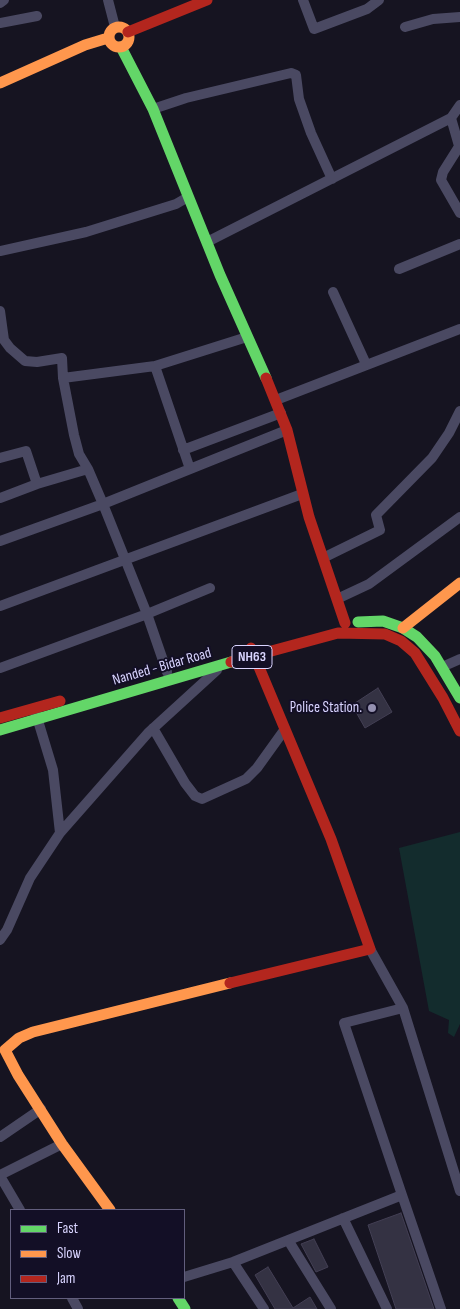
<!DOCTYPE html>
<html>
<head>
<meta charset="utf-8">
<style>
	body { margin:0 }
	#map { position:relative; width:460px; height:1309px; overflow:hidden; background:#161421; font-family:"Sofia Sans Condensed",sans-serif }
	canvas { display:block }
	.legend { position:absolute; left:10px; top:1209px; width:175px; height:90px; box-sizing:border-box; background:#130f26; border:1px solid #625e7d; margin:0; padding:6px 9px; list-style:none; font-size:15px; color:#d9d4ff }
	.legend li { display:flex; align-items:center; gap:10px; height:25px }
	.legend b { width:25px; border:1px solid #625e7d }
</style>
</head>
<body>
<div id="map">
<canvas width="460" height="1309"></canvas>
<ul class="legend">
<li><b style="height:6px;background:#63d668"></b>Fast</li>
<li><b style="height:6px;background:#ff974d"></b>Slow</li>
<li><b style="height:6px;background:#b3261e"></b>Jam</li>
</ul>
</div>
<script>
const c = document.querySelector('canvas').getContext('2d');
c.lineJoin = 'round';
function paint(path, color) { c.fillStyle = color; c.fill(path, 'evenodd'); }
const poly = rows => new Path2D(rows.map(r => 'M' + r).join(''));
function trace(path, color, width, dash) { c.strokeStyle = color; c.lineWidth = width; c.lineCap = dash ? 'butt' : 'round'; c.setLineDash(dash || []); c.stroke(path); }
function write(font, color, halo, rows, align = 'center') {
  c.font = font + ' "Sofia Sans Condensed",sans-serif'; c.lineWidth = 4; c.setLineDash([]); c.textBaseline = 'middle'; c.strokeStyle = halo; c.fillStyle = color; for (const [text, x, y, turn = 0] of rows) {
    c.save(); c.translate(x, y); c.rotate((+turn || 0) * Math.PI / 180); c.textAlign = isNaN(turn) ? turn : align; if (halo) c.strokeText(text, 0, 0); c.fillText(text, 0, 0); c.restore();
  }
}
const green = poly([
	[460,832,460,1024,454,1037,448,1033,449,1020,429,1011,399,848]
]);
const building = poly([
	[378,688,392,712,365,728,352,705,378,688],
	[401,1213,434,1309,396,1309,368,1225,401,1213],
	[314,1239,328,1267,316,1272,301,1244,314,1239],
	[268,1267,293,1308,310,1297,317,1309,275,1309,255,1275,268,1267]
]);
const street = poly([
	[108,0,115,27],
	[303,0,314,29,367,9,379,0],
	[0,3,4,0],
	[0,23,37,16],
	[405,27,433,19,460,17],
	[153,109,186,98,291,73,296,75,299,99,311,133,332,179],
	[451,118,459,146],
	[460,145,443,172,441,180,460,213],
	[207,242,451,118,460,105],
	[0,251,86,232,176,204,188,197],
	[399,269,460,244],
	[333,292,366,364],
	[0,311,4,340,10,348,25,361,37,362,62,358,63,378,74,435,79,454,88,469],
	[155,366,190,469],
	[63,378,155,366,247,337],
	[276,400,460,329],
	[183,450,281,413],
	[0,458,26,451,37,484,88,469,103,504,287,430],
	[0,498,37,484],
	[0,541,103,504,147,614,210,588],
	[323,558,380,530,376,515,432,458,449,433,460,411],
	[337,599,369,584,460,517],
	[0,606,302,494],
	[442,667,460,659],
	[0,668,147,614,167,672],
	[36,714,53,770,60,833],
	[153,728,185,783,195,796,202,799,246,779,257,768,285,729],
	[0,940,7,930,30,878,60,833,148,733,217,670],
	[370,949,403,1008,460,1191],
	[0,1137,41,1109],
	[0,1175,62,1144],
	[0,1176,20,1210],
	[402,1195,441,1309],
	[343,1218,387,1309],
	[288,1240,331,1309],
	[233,1262,264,1309],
	[184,1277,233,1262,402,1195,344,1023,403,1008],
	[72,1298,78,1309]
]);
const fast = poly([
	[121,47,153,109,220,275,266,378],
	[358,622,383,621,403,628,417,637,435,656,460,698],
	[0,730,231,662],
	[178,1298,185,1309]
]);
const slow = poly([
	'109 37a10 10 0 1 1 20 0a10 10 0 1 1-20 0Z',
	[0,83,85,45,108,38],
	[403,628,460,583],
	[110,1210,62,1144,18,1075,5,1050,19,1038,33,1032,230,983]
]);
const jam = poly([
	[128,32,207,0],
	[266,378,287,430,309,517,345,623],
	[231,662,338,633,385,634,401,641,415,653,443,698,460,731],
	[0,718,60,701],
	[230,983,370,949,331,839,251,648]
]);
const markers = [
	[372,708,5,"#9591b1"]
];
const shields = [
	[252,657,40]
];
const shieldNames = [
	["NH63",252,657]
];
const streetNames = [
	["Nanded - Bidar Road",162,667,-16]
];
const poiNames = [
	["Police Station.",362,708]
];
paint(green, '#132c2d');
paint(building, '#343243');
trace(building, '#433f54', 1);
trace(street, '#4a4962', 10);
trace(fast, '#63d668', 11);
trace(slow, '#ff974d', 11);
trace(jam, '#b3261e', 11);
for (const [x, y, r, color] of markers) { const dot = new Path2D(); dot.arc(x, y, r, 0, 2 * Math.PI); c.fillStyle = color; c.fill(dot); trace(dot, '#130f26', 2); }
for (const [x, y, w] of shields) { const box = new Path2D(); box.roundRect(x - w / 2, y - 11.5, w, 23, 4); c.fillStyle = '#130f26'; c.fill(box); trace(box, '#d9d4ff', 1); }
write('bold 14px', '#d9d4ff', null, shieldNames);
write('15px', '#d9d4ff', '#130f26', streetNames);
write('15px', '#d9d4ff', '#130f26', poiNames, 'right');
</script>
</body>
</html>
